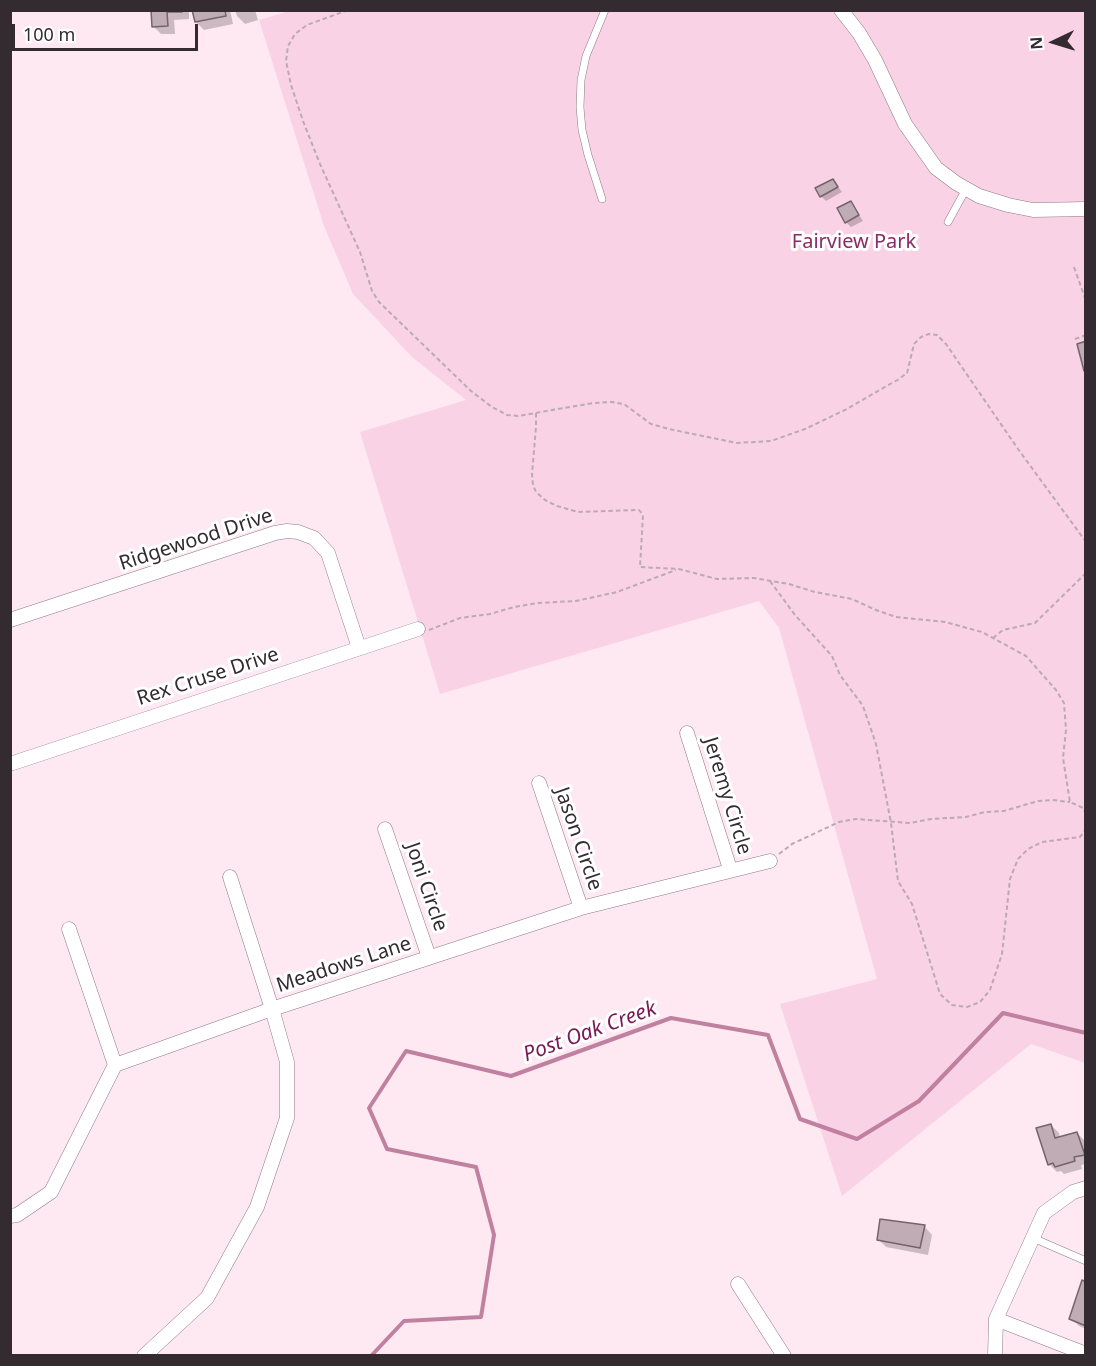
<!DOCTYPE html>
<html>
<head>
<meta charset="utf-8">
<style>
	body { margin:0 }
	#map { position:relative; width:1096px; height:1366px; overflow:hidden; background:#fee9f2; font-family:"Noto Sans",sans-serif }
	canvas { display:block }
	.frame { position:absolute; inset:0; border:12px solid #332b2f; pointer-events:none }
	.north { position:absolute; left:1024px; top:12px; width:60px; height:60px; -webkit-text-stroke:4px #fff; paint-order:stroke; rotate:266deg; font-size:16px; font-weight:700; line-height:24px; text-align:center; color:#332b2f }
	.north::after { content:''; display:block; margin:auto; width:21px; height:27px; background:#332b2f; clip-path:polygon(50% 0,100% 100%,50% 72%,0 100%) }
	.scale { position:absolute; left:12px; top:24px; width:186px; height:27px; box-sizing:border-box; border:3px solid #332b2f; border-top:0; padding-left:8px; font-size:18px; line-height:21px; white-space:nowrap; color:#332b2f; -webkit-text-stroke:4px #fff; paint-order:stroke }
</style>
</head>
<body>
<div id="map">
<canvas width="1096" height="1366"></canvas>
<div class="frame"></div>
<div class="north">N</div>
<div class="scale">100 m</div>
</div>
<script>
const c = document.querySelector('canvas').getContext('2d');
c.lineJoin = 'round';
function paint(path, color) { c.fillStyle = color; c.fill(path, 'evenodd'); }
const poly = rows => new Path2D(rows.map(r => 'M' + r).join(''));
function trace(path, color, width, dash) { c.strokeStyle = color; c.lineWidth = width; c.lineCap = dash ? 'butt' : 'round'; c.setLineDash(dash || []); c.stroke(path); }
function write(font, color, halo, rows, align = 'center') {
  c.font = font + ' "Noto Sans",sans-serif'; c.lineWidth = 6; c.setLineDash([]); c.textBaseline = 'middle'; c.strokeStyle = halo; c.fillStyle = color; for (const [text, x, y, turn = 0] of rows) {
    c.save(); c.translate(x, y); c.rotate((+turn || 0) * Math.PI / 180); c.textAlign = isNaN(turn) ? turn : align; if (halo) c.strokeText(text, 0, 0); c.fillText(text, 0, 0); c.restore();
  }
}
const green = poly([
	[292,10,1085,11,1085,1063,1031,1044,842,1196,780,1004,877,979,779,628,759,601,440,694,360,432,466,400,412,357,353,294,324,226,259,20]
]);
const shadow = poly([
	[153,10,189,10,189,19,174,20,175,34,161,34,153,26],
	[194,10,230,10,233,24,204,30,196,22],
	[235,10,255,10,258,20,245,24,237,16],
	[833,180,842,192,826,201,821,196],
	[851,203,863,221,851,227,846,222],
	[1051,1125,1059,1133,1060,1138,1077,1133,1085,1141,1086,1164,1081,1165,1082,1169,1064,1174,1061,1171,1057,1172,1049,1164],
	[925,1227,932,1235,928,1255,886,1247,878,1239],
	[1086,1283,1086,1329,1079,1326,1071,1318]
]);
const stream = poly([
	[371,1356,404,1321,481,1317,494,1235,476,1167,387,1149,369,1108,406,1051,511,1076,671,1018,768,1035,800,1119,857,1139,919,1101,1003,1013,1086,1033]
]);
const building = poly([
	[151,10,182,10,182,12,167,12,168,26,152,27,151,10],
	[192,10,225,10,226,16,195,22,192,10],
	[833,179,838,187,820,197,815,188,833,179],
	[851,201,859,215,845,223,837,208,851,201],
	[1086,341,1086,370,1084,371,1077,344,1086,341],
	[1051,1124,1055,1138,1077,1132,1085,1155,1074,1157,1075,1161,1055,1167,1053,1163,1048,1165,1036,1128,1051,1124],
	[880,1219,925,1225,920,1248,877,1240,880,1219],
	[1082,1280,1086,1282,1086,1326,1069,1319,1082,1280]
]);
const path = poly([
	[348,10,307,25,295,34,288,46,286,61,291,85,303,121,320,164,360,252,372,291,379,302,471,391,492,407,507,415,518,416,593,403,612,402,624,404,651,424,669,429,737,443,771,441,805,429,845,410,899,379,907,373,914,344,921,337,929,334,937,335,946,344,1018,449,1086,542],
	[1074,267,1086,301],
	[1075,339,1086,335],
	[536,413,536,427,532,474,533,485,536,492,545,500,557,506,578,512,639,510,643,515,640,567,679,569,717,579,754,578,789,584,815,592,852,599,876,610,896,617,945,622,982,632,1026,656,1056,690,1064,703,1066,730,1063,758,1070,802,1083,808,1086,814],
	[770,581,795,615,832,656,840,675,863,706,876,744,891,823,898,881,912,904,940,994,952,1005,967,1007,980,1002,990,990,1002,954,1010,879,1018,859,1028,849,1042,842,1080,837,1086,829],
	[429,630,460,618,490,614,514,607,538,603,576,601,617,592,676,570],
	[993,638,1003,630,1035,623,1086,573],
	[779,854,792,844,839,822,856,819,910,823,931,819,966,817,985,812,1004,811,1038,801,1052,800,1070,802]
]);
const service = poly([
	[602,199,588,155,582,130,580,107,581,80,586,56,605,10],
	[948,222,966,189],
	[1033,1238,1086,1261]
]);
const minor = poly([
	[841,10,859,33,875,60,905,124,936,168,956,183,979,196,1008,205,1033,210,1086,209],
	[10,620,275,533,287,531,298,532,314,538,328,553,359,648],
	[687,733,730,869],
	[10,764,418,629],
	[539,783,581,908],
	[385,829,429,957],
	[69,929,115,1065],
	[10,1216,17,1215,51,1192,115,1065,272,1009,581,908,770,861],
	[738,1284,784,1356],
	[996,1319,1086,1354],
	[144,1356,207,1298,257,1207,287,1118,287,1062,272,1009,230,877],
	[995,1356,996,1319,1044,1213,1073,1192,1086,1188]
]);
const parkNames = [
	["Fairview Park",854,242]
];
const streetNames = [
	["Ridgewood Drive",196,540,-18],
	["Rex Cruse Drive",208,677,-18],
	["Jeremy Circle",727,796,73],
	["Jason Circle",578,839,71],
	["Joni Circle",426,887,71],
	["Meadows Lane",344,965,-18]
];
const waterNames = [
	["Post Oak Creek",590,1032,-20]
];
paint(green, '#f9d2e5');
paint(shadow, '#0003');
trace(stream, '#c080a0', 4);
paint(building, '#c0acb5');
trace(building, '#75636b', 1.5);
trace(service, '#8e7b84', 8);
trace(minor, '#8e7b84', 15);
trace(path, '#bbaab2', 2, [4.5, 3]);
trace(service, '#fff', 7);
trace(minor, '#fff', 14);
write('20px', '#8d2b65', '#fff', parkNames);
write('20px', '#332b2f', '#fff', streetNames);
write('italic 21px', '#7a1754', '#fff', waterNames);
</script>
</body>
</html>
